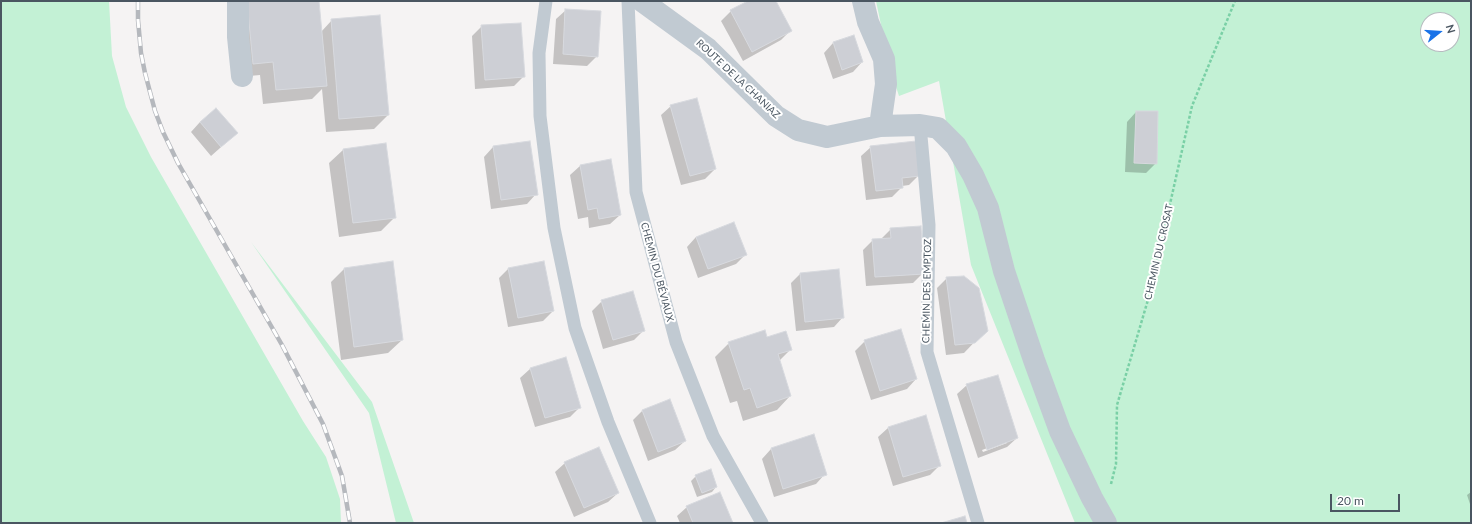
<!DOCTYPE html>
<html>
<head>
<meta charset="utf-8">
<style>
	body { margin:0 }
	#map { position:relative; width:1472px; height:524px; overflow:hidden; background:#f5f3f3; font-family:Lato,sans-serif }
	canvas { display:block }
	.frame { position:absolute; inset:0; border:2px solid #4a5661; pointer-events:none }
	.north { position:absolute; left:1420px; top:12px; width:40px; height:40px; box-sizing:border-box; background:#fff; border:1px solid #b7bbc0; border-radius:50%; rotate:73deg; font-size:11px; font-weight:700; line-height:16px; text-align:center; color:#4a5661 }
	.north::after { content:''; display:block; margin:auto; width:14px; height:18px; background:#1a73e8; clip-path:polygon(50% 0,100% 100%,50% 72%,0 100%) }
	.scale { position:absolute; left:1330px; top:494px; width:70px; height:18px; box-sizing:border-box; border:2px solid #4a5661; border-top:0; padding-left:5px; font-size:12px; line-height:14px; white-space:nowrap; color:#4a5661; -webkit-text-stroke:3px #fff; paint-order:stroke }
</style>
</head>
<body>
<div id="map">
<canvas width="1472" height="524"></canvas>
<div class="frame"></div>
<div class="north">N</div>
<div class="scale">20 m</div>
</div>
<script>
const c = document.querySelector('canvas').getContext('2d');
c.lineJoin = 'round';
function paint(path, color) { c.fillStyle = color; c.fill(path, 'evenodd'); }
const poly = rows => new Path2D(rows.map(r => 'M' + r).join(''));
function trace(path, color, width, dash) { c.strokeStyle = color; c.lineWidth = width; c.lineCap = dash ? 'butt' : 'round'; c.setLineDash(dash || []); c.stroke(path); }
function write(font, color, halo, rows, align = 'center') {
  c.font = font + ' Lato,sans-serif'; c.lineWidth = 4; c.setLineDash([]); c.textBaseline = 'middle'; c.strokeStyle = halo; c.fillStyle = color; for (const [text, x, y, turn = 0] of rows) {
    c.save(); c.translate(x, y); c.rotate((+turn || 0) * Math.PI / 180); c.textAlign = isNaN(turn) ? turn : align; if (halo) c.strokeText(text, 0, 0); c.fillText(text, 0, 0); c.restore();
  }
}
const green = poly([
	[1,1,109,1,112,56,126,107,151,157,303,421,326,457,340,499,341,523,1,523],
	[876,1,1471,1,1471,523,1075,523,971,265,939,81,899,96,890,68],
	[1428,20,1452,20,1452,44,1428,44],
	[251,242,372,402,414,523,396,523,369,413]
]);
const shadow = poly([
	[237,1,318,1,321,32,332,20,388,115,374,129,326,132,322,89,312,99,263,104,260,75,239,77],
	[750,1,775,1,791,30,781,40,743,61,721,21,731,11],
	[566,10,597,56,587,66,553,64,556,19],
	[482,26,523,77,514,86,475,89,472,36],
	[854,36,862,62,853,72,833,79,824,53,833,43],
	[671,106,715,169,705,179,681,185,661,115],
	[1136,112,1156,163,1146,173,1125,172,1127,122],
	[200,122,237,133,211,156,191,132],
	[493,147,536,194,527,204,491,209,484,157],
	[871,147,919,175,909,185,902,186,902,187,892,197,866,200,861,156],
	[343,150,395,217,381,231,339,237,329,163],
	[611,160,620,215,610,224,589,228,588,217,578,219,570,175,580,166],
	[891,229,923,273,913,283,866,286,863,250,873,240,881,239],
	[696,237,745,255,736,264,698,278,687,247],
	[344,269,402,340,388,353,341,360,331,282],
	[508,269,553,311,543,321,508,327,499,278],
	[800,274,843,317,834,327,796,331,791,283],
	[947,278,986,330,964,353,946,355,937,288],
	[602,301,644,330,634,340,603,349,592,311],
	[767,338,791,349,779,361,790,396,777,410,743,421,737,401,730,403,715,357,729,343],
	[865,341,916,379,907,389,871,400,855,351],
	[566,358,580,407,570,417,535,427,520,378,530,369],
	[967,385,1017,438,1007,447,978,458,957,394],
	[1007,441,1007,443,983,452,982,450],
	[643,410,685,441,675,450,648,461,633,420],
	[926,416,940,465,930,475,893,486,878,437,888,428],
	[813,436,825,474,816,484,774,497,762,459,771,449],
	[565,463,618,493,608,502,574,517,555,472],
	[696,476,716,487,712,492,697,497,691,481],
	[1471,492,1471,507,1467,495],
	[687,507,732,523,680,523,677,516]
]);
const building = poly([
	[247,1,319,1,327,86,276,90,273,62,253,64,247,1],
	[748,1,776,1,792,31,752,52,730,10,748,1],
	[565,9,601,11,598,57,563,54,565,9],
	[380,15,389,115,339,119,331,19,380,15],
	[521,23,525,77,485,80,481,25,521,23],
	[854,35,863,62,842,70,833,42,854,35],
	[697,98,716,169,690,176,670,105,697,98],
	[216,108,238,133,221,147,200,122,216,108],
	[1136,111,1158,111,1157,164,1134,163,1136,111],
	[530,141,538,195,501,200,493,146,530,141],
	[916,141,920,176,902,178,903,188,876,191,870,146,916,141],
	[386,143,396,218,353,223,343,149,386,143],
	[611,159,621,215,599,219,597,208,588,210,580,165,611,159],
	[734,222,747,255,708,269,696,237,734,222],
	[921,226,924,274,875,277,872,239,891,238,890,228,921,226],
	[393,261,403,340,354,347,344,268,393,261],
	[544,261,554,311,518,318,508,268,544,261],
	[839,269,844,318,805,322,800,273,839,269],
	[964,276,979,288,988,331,975,343,955,345,946,277,964,276],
	[633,291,645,331,613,340,601,300,633,291],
	[901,329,917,379,880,391,864,340,901,329],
	[765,330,767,337,786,331,792,350,778,354,791,396,757,408,750,388,744,390,728,342,765,330],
	[566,357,581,408,545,418,530,368,566,357],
	[998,375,1018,438,987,450,966,384,998,375],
	[670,399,686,441,658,452,642,410,670,399],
	[926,415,941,466,903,477,888,427,926,415],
	[814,434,827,475,783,489,771,448,814,434],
	[599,447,619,493,584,508,564,462,599,447],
	[711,469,717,487,702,493,695,475,711,469],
	[720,492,733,523,693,523,686,506,720,492],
	[965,516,967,523,941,523,965,516]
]);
const path = poly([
	[1111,484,1116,464,1117,405,1150,293,1192,106,1235,1]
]);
const service = poly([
	[546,1,539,53,540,116,554,228,575,328,608,422,650,523],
	[628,1,636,192,676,342,713,436,762,523],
	[920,125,929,225,927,352,978,523]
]);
const minor = poly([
	[238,1,238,37,242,76],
	[642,1,708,49,776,116,798,130,827,137,880,126,886,84,884,59,868,22,863,1],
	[880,126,920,125,938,128,956,146,973,175,988,208,1004,271,1034,360,1060,431,1092,498,1106,523]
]);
const rail = poly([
	[138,1,138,20,141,53,145,73,155,111,163,132,178,163,282,345,323,424,342,476,350,523]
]);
const streetNames = [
	["ROUTE DE LA CHANIAZ",738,79,43],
	["CHEMIN DU CROSAT",1159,252,-77],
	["CHEMIN DU BÉVIAUX",657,272,75],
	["CHEMIN DES EMPTOZ",927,291,-89]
];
paint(green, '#c3f1d5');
paint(shadow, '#0003');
paint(building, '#cdcfd5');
trace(building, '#d7d9de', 1);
trace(path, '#7ad0a6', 2.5, [3, 2]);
trace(service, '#c1cad2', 13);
trace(minor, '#c1cad2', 22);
trace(rail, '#b5b8bd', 4.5);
trace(rail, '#fff', 3, [9]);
write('10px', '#4a5661', '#fff', streetNames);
</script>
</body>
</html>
